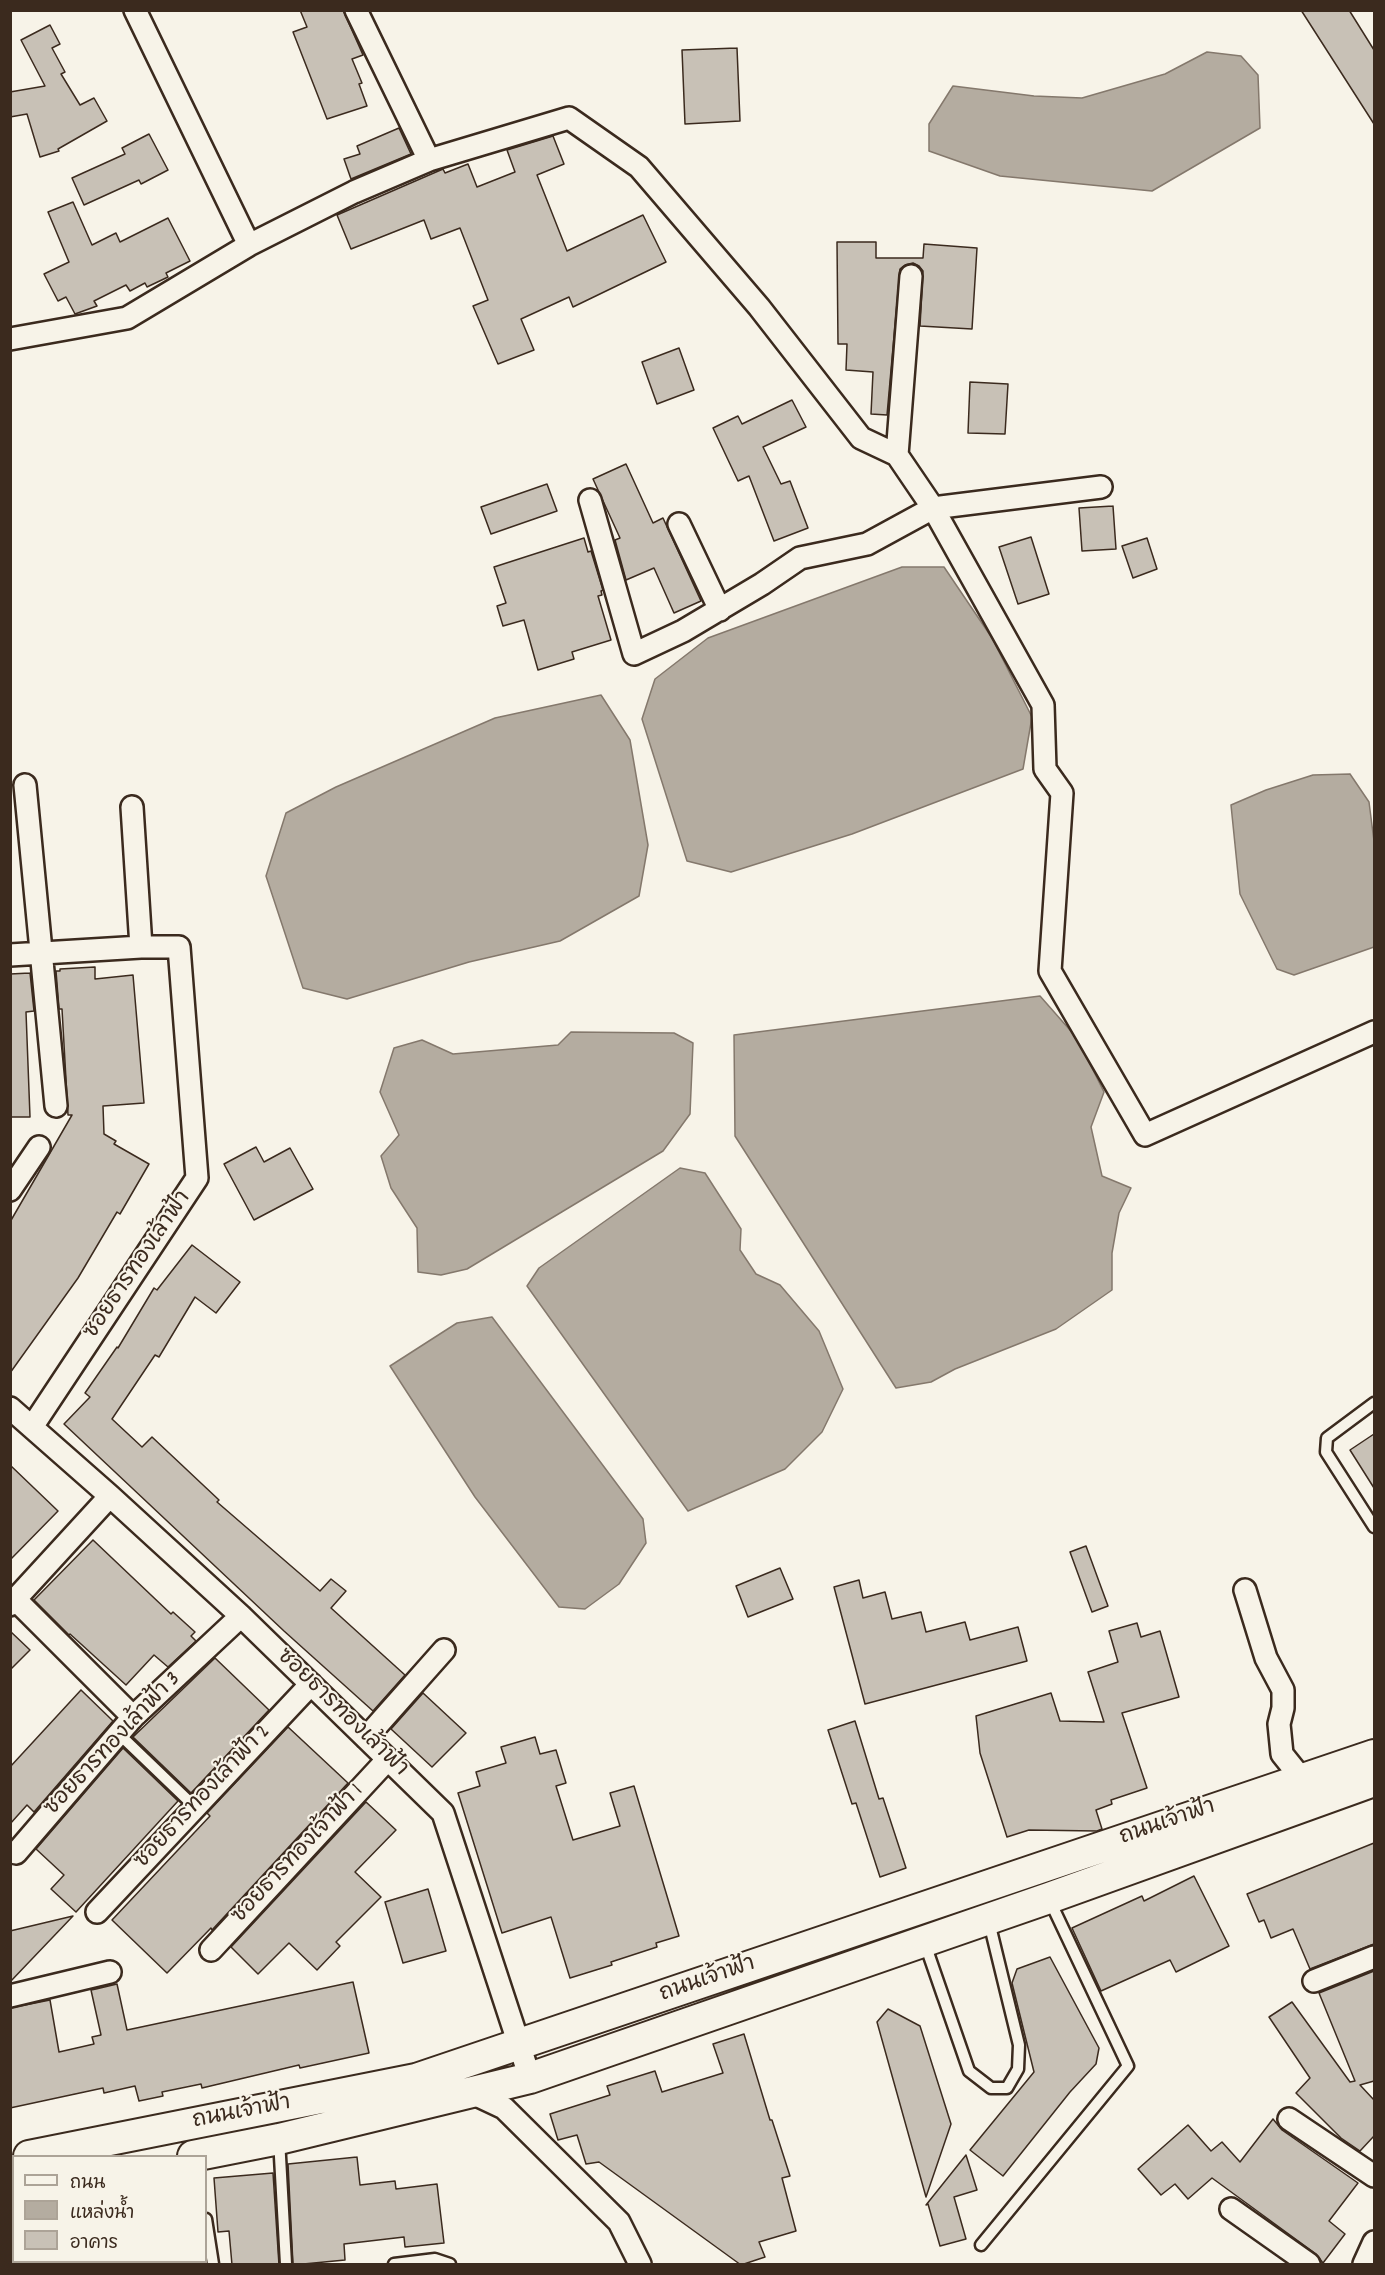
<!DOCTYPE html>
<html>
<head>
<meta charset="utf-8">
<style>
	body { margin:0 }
	#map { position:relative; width:1385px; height:2275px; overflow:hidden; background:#f7f3e8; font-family:Dekko,"Playpen Sans Thai",sans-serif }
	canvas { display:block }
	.frame { position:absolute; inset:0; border:12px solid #3b2a1e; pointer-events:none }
	.legend { position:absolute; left:12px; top:2155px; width:195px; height:108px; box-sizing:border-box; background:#f7f3e8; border:2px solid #aca397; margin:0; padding:8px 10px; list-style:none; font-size:18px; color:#3b2a1e }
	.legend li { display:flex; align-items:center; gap:12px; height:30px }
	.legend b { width:30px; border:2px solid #aca397 }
</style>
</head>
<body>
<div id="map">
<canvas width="1385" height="2275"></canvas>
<div class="frame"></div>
<ul class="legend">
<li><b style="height:8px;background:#f7f3e8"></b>ถนน</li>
<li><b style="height:16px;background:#b4aca0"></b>แหล่งน้ำ</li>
<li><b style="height:16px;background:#c8c1b6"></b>อาคาร</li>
</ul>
</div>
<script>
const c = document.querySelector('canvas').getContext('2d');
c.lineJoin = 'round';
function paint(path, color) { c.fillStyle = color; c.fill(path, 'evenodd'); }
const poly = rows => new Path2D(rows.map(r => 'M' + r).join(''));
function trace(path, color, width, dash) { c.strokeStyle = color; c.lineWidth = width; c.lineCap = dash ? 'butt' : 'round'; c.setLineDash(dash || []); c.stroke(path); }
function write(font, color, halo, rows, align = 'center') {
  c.font = font + ' Dekko,"Playpen Sans Thai",sans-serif'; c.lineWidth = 4.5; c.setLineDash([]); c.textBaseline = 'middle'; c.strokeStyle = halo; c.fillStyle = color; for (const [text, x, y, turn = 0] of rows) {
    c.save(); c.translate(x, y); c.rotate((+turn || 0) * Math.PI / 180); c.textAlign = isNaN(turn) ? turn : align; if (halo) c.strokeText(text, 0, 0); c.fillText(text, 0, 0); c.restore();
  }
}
const water = poly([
	[1207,52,1241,56,1258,75,1260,128,1152,191,1000,176,929,151,929,124,953,86,1034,96,1082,98,1165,74,1207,52],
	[902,567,944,567,992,638,1032,717,1023,769,852,834,731,872,687,861,642,719,655,679,708,638,902,567],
	[601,695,630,740,648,845,639,896,560,941,469,962,347,999,303,988,266,876,286,813,336,787,495,718,601,695],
	[1350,774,1369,802,1374,841,1374,947,1294,975,1277,969,1240,894,1231,805,1266,790,1313,775,1350,774],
	[1040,996,1077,1038,1104,1092,1091,1127,1102,1176,1131,1188,1119,1213,1112,1253,1112,1290,1056,1329,955,1369,931,1382,896,1388,735,1136,734,1035,1040,996],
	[571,1032,674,1033,693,1043,690,1114,663,1151,467,1269,441,1275,418,1272,417,1228,391,1188,381,1156,399,1135,380,1092,394,1048,422,1040,453,1054,558,1045,571,1032],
	[680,1168,705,1173,741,1229,740,1250,756,1274,780,1285,819,1331,843,1389,822,1432,785,1469,688,1511,527,1286,539,1268,680,1168],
	[492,1317,643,1519,646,1543,619,1584,585,1609,559,1607,475,1497,390,1366,457,1323,492,1317]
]);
const building = poly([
	[300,10,343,10,363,55,352,59,362,83,359,84,367,106,327,119,293,32,307,27,300,10],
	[1301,10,1349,10,1374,50,1374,124,1301,10],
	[50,25,60,44,52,48,65,72,61,74,80,105,94,98,107,121,58,149,59,151,40,157,27,114,10,117,10,92,45,86,21,40,50,25],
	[737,48,740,121,685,124,682,50,737,48],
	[399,128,411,154,351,179,344,159,360,154,357,146,399,128],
	[149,134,168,170,141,184,139,180,84,205,72,178,125,154,122,148,149,134],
	[553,136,564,164,537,175,567,251,643,215,666,262,573,307,569,297,521,319,534,350,498,364,473,306,488,300,460,228,431,239,424,220,351,249,337,215,443,169,445,173,468,164,477,187,515,172,507,150,553,136],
	[73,202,92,245,116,233,120,242,168,218,190,261,166,273,168,277,147,287,145,283,130,291,126,285,94,301,97,306,75,314,66,297,58,301,44,274,69,262,48,212,73,202],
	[837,242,876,242,876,258,923,258,924,244,977,248,972,329,920,326,923,271,919,266,913,263,905,265,900,269,887,415,871,414,873,372,846,370,847,344,838,344,837,242],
	[679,348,694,390,657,404,642,362,679,348],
	[970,382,1008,384,1005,434,968,433,970,382],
	[792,400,806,427,763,447,781,484,790,481,808,528,774,541,749,476,738,481,713,428,738,416,742,424,792,400],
	[626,464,653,523,663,518,701,601,674,613,654,568,626,580,615,540,620,538,593,479,626,464],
	[547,484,557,511,491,534,481,507,547,484],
	[1113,506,1116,549,1082,551,1079,508,1113,506],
	[1031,537,1049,594,1018,604,999,547,1031,537],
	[584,538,588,552,591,551,603,590,601,591,602,595,598,596,611,640,572,652,574,659,538,670,524,620,503,626,497,606,506,603,494,567,584,538],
	[1147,538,1157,569,1133,578,1122,546,1147,538],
	[95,967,95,979,133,975,144,1103,103,1106,104,1134,116,1141,114,1144,149,1164,120,1214,117,1212,78,1278,10,1373,10,1222,72,1115,68,1115,62,1009,59,1009,56,971,60,971,60,969,95,967],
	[30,973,34,1011,26,1012,30,1117,10,1117,10,974,30,973],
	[256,1147,264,1162,290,1148,313,1189,254,1220,224,1164,256,1147],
	[192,1245,240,1282,216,1313,195,1297,159,1357,155,1355,112,1419,142,1447,152,1437,219,1500,217,1502,320,1591,331,1579,346,1591,331,1608,405,1675,373,1711,284,1631,64,1424,90,1397,85,1393,117,1347,118,1348,154,1288,157,1290,192,1245],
	[1374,1434,1374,1488,1350,1450,1374,1434],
	[10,1465,58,1511,10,1560,10,1465],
	[93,1540,171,1614,173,1612,195,1632,191,1636,196,1641,168,1667,154,1655,126,1685,70,1634,69,1635,34,1600,93,1540],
	[1086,1546,1108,1606,1092,1612,1070,1552,1086,1546],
	[780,1568,793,1599,748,1617,736,1586,780,1568],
	[859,1580,863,1598,885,1592,892,1619,921,1612,926,1632,965,1622,970,1640,1018,1627,1027,1661,865,1704,834,1587,859,1580],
	[1137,1623,1141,1637,1160,1631,1179,1697,1122,1713,1147,1788,1111,1800,1112,1804,1096,1810,1102,1829,1097,1831,1029,1830,1007,1837,980,1753,976,1716,1051,1693,1060,1721,1104,1722,1088,1672,1118,1662,1109,1631,1137,1623],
	[10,1631,30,1650,10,1670,10,1631],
	[215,1658,269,1710,191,1793,133,1737,215,1658],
	[81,1690,113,1721,34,1812,27,1805,10,1824,10,1767,81,1690],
	[423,1693,466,1733,432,1767,391,1729,423,1693],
	[855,1721,879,1799,883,1798,906,1868,880,1877,856,1803,852,1804,828,1730,855,1721],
	[288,1727,348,1783,212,1930,211,1928,167,1973,112,1920,210,1816,207,1813,288,1727],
	[535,1737,540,1754,556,1750,566,1783,556,1786,573,1840,620,1826,610,1793,634,1786,679,1936,656,1943,657,1947,611,1962,612,1965,570,1978,551,1917,502,1933,458,1793,480,1786,476,1772,506,1763,501,1747,535,1737],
	[123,1748,178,1801,76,1912,51,1889,64,1875,36,1849,123,1748],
	[366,1802,396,1830,355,1872,381,1897,336,1942,340,1946,317,1970,289,1943,258,1974,231,1947,366,1802],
	[1374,1843,1374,1944,1310,1969,1293,1929,1271,1938,1264,1920,1259,1922,1247,1894,1374,1843],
	[1194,1876,1229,1946,1176,1972,1170,1960,1101,1991,1072,1928,1142,1896,1144,1901,1194,1876],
	[428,1889,446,1951,403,1963,385,1902,428,1889],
	[73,1916,10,1982,10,1931,73,1916],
	[1050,1957,1099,2048,1096,2064,1070,2092,1003,2176,970,2150,1034,2072,1012,1983,1017,1969,1050,1957],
	[1374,1971,1374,2081,1360,2085,1374,2100,1374,2136,1360,2151,1341,2138,1296,2093,1310,2078,1269,2017,1292,2002,1350,2082,1355,2081,1319,1993,1374,1971],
	[353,1982,369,2053,300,2068,299,2065,202,2088,201,2084,162,2092,163,2096,139,2101,135,2086,104,2093,103,2088,10,2108,10,2008,50,2000,59,2052,94,2044,92,2037,101,2035,91,1990,96,1989,117,1984,127,2030,353,1982],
	[888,2009,920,2026,951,2124,926,2197,877,2022,888,2009],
	[744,2034,770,2120,772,2120,790,2176,782,2178,796,2231,759,2242,765,2257,741,2265,599,2162,586,2164,577,2135,558,2140,550,2114,610,2095,607,2086,655,2071,662,2092,723,2073,713,2044,744,2034],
	[1273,2119,1282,2130,1358,2183,1329,2221,1345,2234,1323,2263,1316,2254,1212,2178,1188,2199,1175,2184,1161,2195,1138,2169,1188,2125,1211,2151,1222,2142,1240,2162,1273,2119],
	[966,2155,977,2190,954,2197,966,2239,940,2246,928,2204,926,2205,966,2155],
	[357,2157,360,2185,395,2181,396,2189,437,2184,444,2243,405,2247,404,2237,344,2244,345,2260,293,2265,288,2164,357,2157],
	[273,2173,279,2265,232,2265,229,2231,218,2232,214,2178,273,2173]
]);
const lane = poly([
	[1374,1403,1327,1438,1326,1452,1374,1527],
	[119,1734,195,1807],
	[925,1944,969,2071,991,2088,1007,2088,1018,2069,1019,2045,989,1922],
	[279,2139,286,2264],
	[206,2219,213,2264],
	[981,2245,1128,2066,1050,1901],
	[394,2264,435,2259,450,2264]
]);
const street = poly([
	[135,10,249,245],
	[356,10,429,160],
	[10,339,127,318,249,245,354,192,429,160,569,118,639,167,759,307,861,438,897,455,933,508,1043,705,1045,769,1062,793,1050,971,1145,1135,1374,1032],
	[897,455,911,276],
	[590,500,634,654,683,631,762,584,800,558,867,544,933,508,1101,487],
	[679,524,720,610],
	[25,785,56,1106],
	[132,807,141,947],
	[10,955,141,947,179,947,197,1178,32,1427],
	[10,1190,39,1147],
	[10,1408,110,1496,241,1616,443,1813,530,2078],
	[1245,1590,1266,1658,1283,1690,1283,1708,1279,1724,1282,1754,1302,1779],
	[16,1600,133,1717],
	[10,1605,110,1496],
	[366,1738,444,1650],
	[16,1853,133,1717,241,1616],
	[97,1912,311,1684],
	[211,1950,388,1759],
	[1314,1981,1374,1957],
	[10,1996,110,1972],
	[470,2092,504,2108,619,2222,640,2264],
	[1289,2119,1374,2176],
	[1231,2209,1309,2264],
	[1364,2264,1374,2242]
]);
const secondary = poly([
	[29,2156,416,2079,1374,1755],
	[193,2156,279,2139,530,2078,1049,1898,1374,1781],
	[10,2195,14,2194]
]);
const streetNames = [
	["ซอยธารทองเล้าฟ้า",139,1266,-56],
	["ซอยธารทองเล้าฟ้า",341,1714,44],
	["ซอยธารทองเล้าฟ้า 3",114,1745,-47],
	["ซอยธารทองเล้าฟ้า 2",204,1798,-47],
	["ถนนเจ้าฟ้า",1168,1824,-19],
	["ซอยธารทองเจ้าฟ้า 1",299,1855,-47],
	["ถนนเจ้าฟ้า",708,1981,-19],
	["ถนนเจ้าฟ้า",242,2114,-11]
];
paint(water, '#b4aca0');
trace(water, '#84786c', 1.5);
paint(building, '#c8c1b6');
trace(building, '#3b2a1e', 1.5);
trace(lane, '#3b2a1e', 15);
trace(street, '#3b2a1e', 26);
trace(secondary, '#3b2a1e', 34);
trace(lane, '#f7f3e8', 10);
trace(street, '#f7f3e8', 21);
trace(secondary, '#f7f3e8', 30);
write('22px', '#3b2a1e', '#f7f3e8', streetNames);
</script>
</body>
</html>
